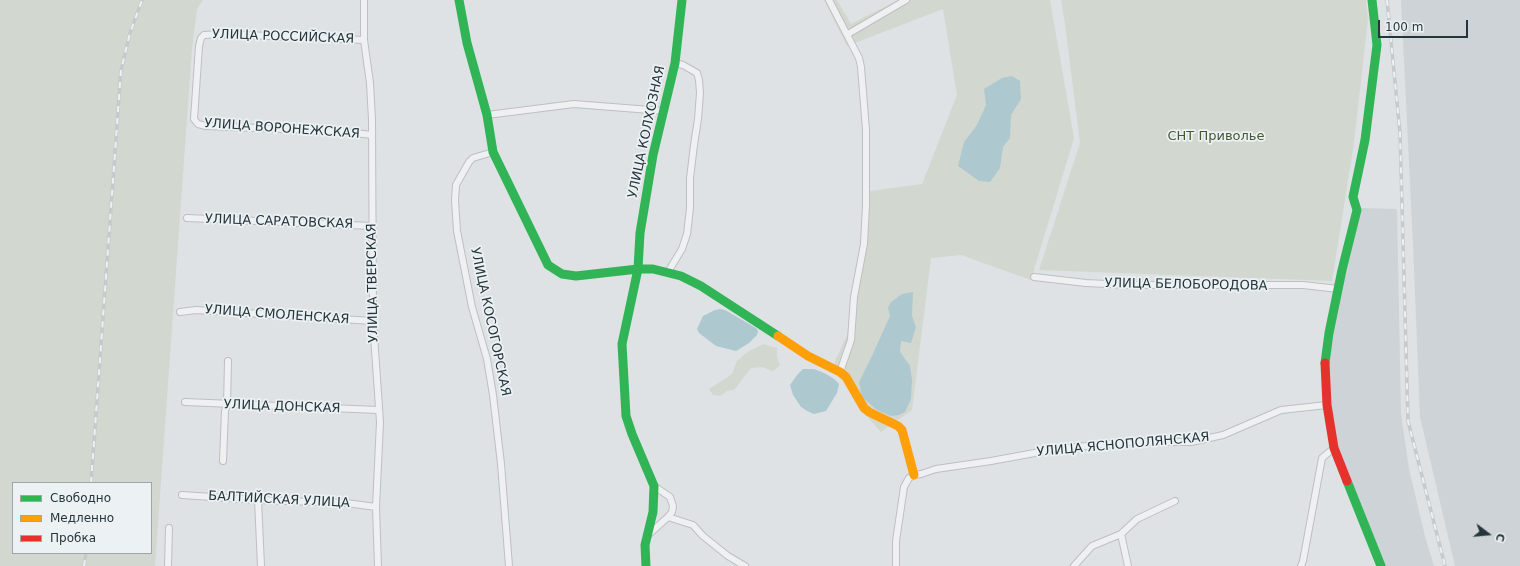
<!DOCTYPE html>
<html>
<head>
<meta charset="utf-8">
<style>
	body { margin:0 }
	#map { position:relative; width:1520px; height:566px; overflow:hidden; background:#dee2e4; font-family:"DejaVu Sans",sans-serif }
	canvas { display:block }
	.legend { position:absolute; left:12px; top:482px; width:140px; height:72px; box-sizing:border-box; background:#ecf2f4; border:1px solid #9da6aa; margin:0; padding:5px 7px; list-style:none; font-size:12px; color:#26353c }
	.legend li { display:flex; align-items:center; gap:8px; height:20px }
	.legend b { width:20px; border:1px solid #9da6aa }
	.north { position:absolute; left:1468px; top:514px; width:40px; height:40px; -webkit-text-stroke:3px #ecf2f4; paint-order:stroke; rotate:106deg; font-size:11px; font-weight:700; line-height:16px; text-align:center; color:#26353c }
	.north::after { content:''; display:block; margin:auto; width:14px; height:18px; background:#26353c; clip-path:polygon(50% 0,100% 100%,50% 72%,0 100%) }
	.scale { position:absolute; left:1378px; top:20px; width:90px; height:18px; box-sizing:border-box; border:2px solid #26353c; border-top:0; padding-left:5px; font-size:12px; line-height:14px; white-space:nowrap; color:#26353c; -webkit-text-stroke:3px #ecf2f4; paint-order:stroke }
</style>
</head>
<body>
<div id="map">
<canvas width="1520" height="566"></canvas>
<ul class="legend">
<li><b style="height:5px;background:#30b455"></b>Свободно</li>
<li><b style="height:5px;background:#ff9f0a"></b>Медленно</li>
<li><b style="height:5px;background:#e5322d"></b>Пробка</li>
</ul>
<div class="north">С</div>
<div class="scale">100 m</div>
</div>
<script>
const c = document.querySelector('canvas').getContext('2d');
c.lineJoin = 'round';
function paint(path, color) { c.fillStyle = color; c.fill(path, 'evenodd'); }
const poly = rows => new Path2D(rows.map(r => 'M' + r).join(''));
function trace(path, color, width, dash) { c.strokeStyle = color; c.lineWidth = width; c.lineCap = dash ? 'butt' : 'round'; c.setLineDash(dash || []); c.stroke(path); }
function write(font, color, halo, rows, align = 'center') {
  c.font = font + ' "DejaVu Sans",sans-serif'; c.lineWidth = 3.5; c.setLineDash([]); c.textBaseline = 'middle'; c.strokeStyle = halo; c.fillStyle = color; for (const [text, x, y, turn = 0] of rows) {
    c.save(); c.translate(x, y); c.rotate((+turn || 0) * Math.PI / 180); c.textAlign = isNaN(turn) ? turn : align; if (halo) c.strokeText(text, 0, 0); c.fillText(text, 0, 0); c.restore();
  }
}
const built = poly([
	[1401,0,1520,0,1520,566,1455,566,1420,417,1413,244],
	[1362,208,1397,209,1401,414,1409,469,1426,540,1434,566,1385,566,1338,449,1329,403,1328,360,1331,332]
]);
const green = poly([
	[0,0,203,0,197,9,192,49,155,566,0,566],
	[13,483,151,483,151,553,13,553],
	[824,0,837,0,851,24,898,0,1050,0,1074,138,1031,280,961,255,931,258,912,410,881,432,863,412,848,374,835,374,835,361,847,335,862,232,863,192,922,184,957,95,943,9,847,46],
	[1061,0,1366,0,1368,19,1354,143,1332,281,1039,270,1080,143,1065,24],
	[763,344,777,348,777,357,780,365,777,368,773,371,762,367,751,368,734,390,727,391,720,396,713,395,709,389,732,374,737,361,746,353]
]);
const water = poly([
	[1012,76,1020,81,1021,99,1011,115,1010,138,1003,147,1000,168,990,182,979,181,958,166,964,142,977,125,986,105,984,89,1002,78],
	[913,292,912,316,916,327,911,343,901,341,900,352,910,366,912,380,911,399,905,412,899,415,891,416,877,410,862,397,859,382,871,358,890,316,888,308,891,302,902,294],
	[720,309,725,310,756,328,758,331,757,335,749,343,736,351,716,346,699,333,697,329,703,316,715,310],
	[803,369,814,369,824,373,833,378,839,384,837,393,826,411,814,414,807,411,801,407,793,395,790,385,797,375]
]);
const street = poly([
	[364,0,364,40,370,83,372,120,373,321,380,422,376,507,378,566],
	[829,0,859,58,861,67,866,130,866,205,864,244,854,297,851,340,840,372],
	[848,34,906,0],
	[364,40,221,34,204,35,201,38,199,46,194,119,198,124,206,126,337,131,372,135],
	[487,115,574,104,663,111],
	[493,152,473,158,469,162,456,185,455,200,457,231,472,307,487,359,493,395,501,464,509,566],
	[187,218,372,226],
	[668,272,682,249,687,234,690,208,690,178,694,145,698,119,700,93,699,80,697,73,683,65,675,63],
	[1034,277,1086,283,1128,285,1303,285,1338,289],
	[180,312,196,310,373,321],
	[185,402,378,410],
	[223,461,225,411,227,405,228,361],
	[182,495,258,500,346,503,376,507],
	[258,500,261,566],
	[668,517,693,525,703,536,728,556,745,566],
	[1121,534,1128,566],
	[648,535,668,517,672,512,673,506,670,497,654,486],
	[168,566,169,528],
	[896,566,896,541,904,487,909,478,914,475,921,474,936,469,991,461,1051,450,1076,447,1129,442,1191,442,1223,435,1281,410,1327,405],
	[1074,566,1092,546,1121,534,1137,519,1175,501],
	[1301,566,1303,561,1322,458,1334,448]
]);
const fast = poly([
	[459,0,467,43,487,115,493,152,548,265,562,274,576,276,638,269,653,269,681,276,701,286,778,336],
	[1325,363,1329,333,1342,270,1357,210,1353,197,1365,140,1377,45,1372,0],
	[1347,481,1381,566],
	[646,566,645,545,653,512,654,486,632,434,626,416,622,344,638,269,640,233,653,155,675,63,682,0]
]);
const slow = poly([
	[778,336,808,356,840,372,846,377,864,408,869,412,898,426,902,430,914,475]
]);
const jam = poly([
	[1325,363,1327,405,1334,448,1347,481]
]);
const rail = poly([
	[1387,0,1400,133,1408,421,1445,566],
	[91,483,121,70,130,33,142,0],
	[84,566,86,553]
]);
const streetNames = [
	["УЛИЦА РОССИЙСКАЯ",283,37,2],
	["УЛИЦА ВОРОНЕЖСКАЯ",282,129,4],
	["УЛИЦА КОЛХОЗНАЯ",647,132,-78],
	["УЛИЦА САРАТОВСКАЯ",279,222,2],
	["УЛИЦА ТВЕРСКАЯ",373,283,-91],
	["УЛИЦА БЕЛОБОРОДОВА",1186,285,1],
	["УЛИЦА СМОЛЕНСКАЯ",277,315,4],
	["УЛИЦА КОСОГОРСКАЯ",490,322,78],
	["УЛИЦА ДОНСКАЯ",282,407,2],
	["УЛИЦА ЯСНОПОЛЯНСКАЯ",1123,445,-5],
	["БАЛТИЙСКАЯ УЛИЦА",279,500,3]
];
const parkNames = [
	["СНТ Приволье",1216,137]
];
paint(built, '#cdd3d7');
paint(green, '#d2d8cf');
paint(water, '#adc8cf');
trace(street, '#bdc0c2', 8);
trace(street, '#eef0f1', 6);
trace(fast, '#30b455', 9);
trace(slow, '#ff9f0a', 9);
trace(jam, '#e5322d', 9);
trace(rail, '#c7cacc', 3.5);
trace(rail, '#ecf2f4', 2, [6]);
write('13px', '#26353c', '#ecf2f4', streetNames);
write('13px', '#465834', '#ecf2f4', parkNames);
</script>
</body>
</html>
